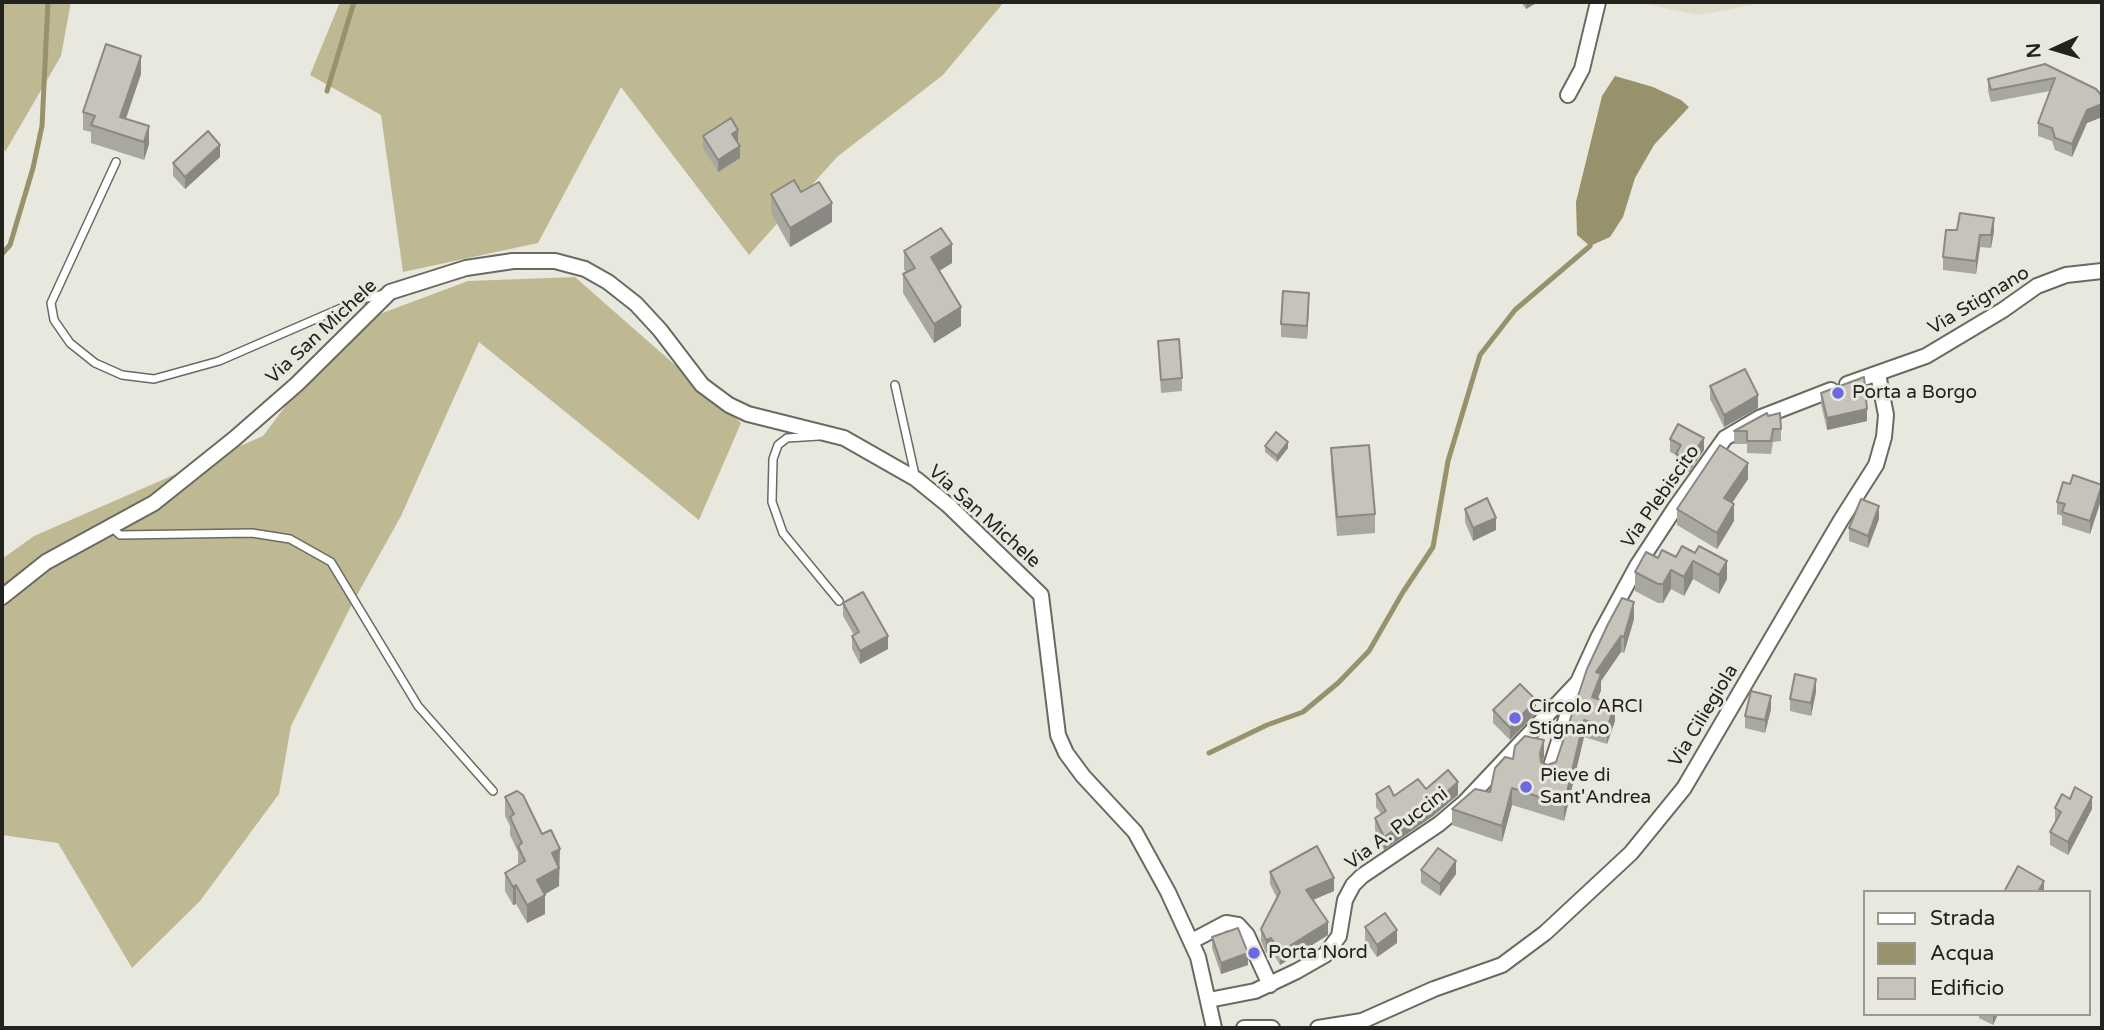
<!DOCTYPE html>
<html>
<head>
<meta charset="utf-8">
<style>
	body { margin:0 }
	#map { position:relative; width:2104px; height:1030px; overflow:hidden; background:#e9e8de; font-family:"Varela Round",sans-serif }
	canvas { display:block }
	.frame { position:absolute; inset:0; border:4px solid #22221e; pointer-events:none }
	.legend { position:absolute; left:1863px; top:890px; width:228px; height:126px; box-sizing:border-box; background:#e9e8de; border:2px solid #999991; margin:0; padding:9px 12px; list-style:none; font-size:21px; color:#22221e }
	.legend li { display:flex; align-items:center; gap:14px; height:35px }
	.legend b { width:35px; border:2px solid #999991 }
	.north { position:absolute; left:2020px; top:14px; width:70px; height:70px; -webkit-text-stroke:5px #e9e8de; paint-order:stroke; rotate:266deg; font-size:19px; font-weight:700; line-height:28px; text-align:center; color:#22221e }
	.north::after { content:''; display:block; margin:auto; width:24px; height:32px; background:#22221e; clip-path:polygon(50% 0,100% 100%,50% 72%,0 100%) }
</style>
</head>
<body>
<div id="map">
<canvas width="2104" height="1030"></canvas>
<div class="frame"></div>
<ul class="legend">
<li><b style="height:9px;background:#fff"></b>Strada</li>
<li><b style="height:19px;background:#97916c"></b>Acqua</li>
<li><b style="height:19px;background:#c5c3ba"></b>Edificio</li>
</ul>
<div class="north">N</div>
</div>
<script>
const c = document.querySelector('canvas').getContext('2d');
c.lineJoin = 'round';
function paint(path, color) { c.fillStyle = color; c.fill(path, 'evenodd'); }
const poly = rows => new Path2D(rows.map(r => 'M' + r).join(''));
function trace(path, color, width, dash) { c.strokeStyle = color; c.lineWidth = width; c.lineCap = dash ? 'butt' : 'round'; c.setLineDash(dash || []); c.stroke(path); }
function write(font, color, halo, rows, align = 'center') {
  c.font = font + ' "Varela Round",sans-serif'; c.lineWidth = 6; c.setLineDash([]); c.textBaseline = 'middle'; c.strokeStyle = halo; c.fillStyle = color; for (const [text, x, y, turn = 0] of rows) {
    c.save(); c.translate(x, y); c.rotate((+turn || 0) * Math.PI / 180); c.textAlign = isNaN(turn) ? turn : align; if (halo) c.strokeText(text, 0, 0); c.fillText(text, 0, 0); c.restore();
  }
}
const built = poly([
	[1635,2,1768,2,1698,15]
]);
const forest = poly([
	[2,2,71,2,61,56,5,152,2,140],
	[340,2,1004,2,943,75,837,157,749,255,621,87,538,243,403,272,381,115,310,75],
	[575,277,741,423,699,520,479,342,401,516,352,604,291,726,279,794,200,901,132,968,58,843,2,835,2,559,34,536,263,436,345,327,468,281]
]);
const water = poly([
	[1615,76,1653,87,1681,100,1689,107,1654,145,1635,178,1623,217,1610,237,1590,246,1577,235,1576,202,1602,96]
]);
const stream = poly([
	[327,91,354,2],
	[2,254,10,245,33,168,42,126,48,2],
	[1209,753,1267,725,1303,712,1338,683,1369,651,1403,592,1433,547,1448,461,1480,355,1515,310,1590,246]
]);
const service = poly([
	[116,162,51,303,54,320,70,343,95,363,122,375,154,379,219,361,362,299,385,294],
	[895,385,915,475],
	[819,436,787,438,778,445,773,459,772,502,783,533,839,601],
	[111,527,120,535,252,533,290,539,331,562,418,706,493,791]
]);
const minor = poly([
	[1568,95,1582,69,1598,2],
	[1847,384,1926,356,2003,310,2037,286,2066,275,2102,271],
	[2,597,46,562,154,503,234,439,297,384,390,292,466,268,513,261,555,261,585,269,608,282,636,304,660,330,702,385,729,405,748,414,844,438,916,479,948,505,1041,595,1058,735,1066,753,1083,776,1135,832,1168,892,1198,957,1214,1028],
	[1549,772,1578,682,1599,636,1637,566,1675,508,1725,438,1759,418,1831,390],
	[1192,941,1226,923,1238,925,1247,935,1270,985],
	[1209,1000,1255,991,1297,971,1325,955,1339,936,1345,900,1353,885,1362,876,1439,824,1465,802,1578,682],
	[1244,1028,1272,1028],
	[1318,1028,1362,1021,1434,989,1502,965,1545,933,1631,853,1684,788,1841,520,1876,465,1884,437,1886,415,1878,374]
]);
const wall = poly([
	[1521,2,1538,2,1526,9],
	[2045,64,2102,96,2102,117,2087,123,2072,157,2055,150,2052,141,2038,136,2038,123,2050,91,1991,102,1988,91,1988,79],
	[141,74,126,119,149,144,144,160,91,143,91,132,83,130,83,112],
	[703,136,738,142,740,158,718,172,703,148],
	[220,157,185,189,173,176,173,163],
	[801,192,832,222,790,247,771,213,771,194],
	[1946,230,1994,231,1991,248,1980,247,1976,274,1943,270,1943,257],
	[904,251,952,263,939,271,961,326,934,343,903,293,903,274,906,273,904,269],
	[1309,306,1307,339,1281,337,1281,324],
	[1158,341,1182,378,1182,391,1161,393],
	[1710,386,1758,408,1724,427,1710,399],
	[1821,393,1867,421,1827,430,1821,404],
	[1768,416,1781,429,1781,441,1773,442,1771,454,1747,453,1747,444,1734,444,1734,431],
	[1670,439,1704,450,1689,472,1676,466,1676,455,1670,452],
	[1265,446,1288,448,1277,462,1265,452],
	[1331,448,1375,514,1375,533,1337,536,1331,467],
	[1748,479,1732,503,1734,521,1717,549,1677,525,1677,509],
	[2102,497,2090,534,2062,525,2062,516,2057,514,2057,502],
	[1465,509,1496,530,1473,541,1465,522],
	[1879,519,1868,548,1849,541,1849,528],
	[1682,546,1727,579,1719,594,1693,579,1684,596,1671,589,1663,603,1658,603,1635,591,1635,572,1658,558,1676,557],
	[843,603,888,649,860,664,852,649,852,636,854,635,843,616],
	[1634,619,1624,653,1621,652,1601,681,1601,690,1598,699,1615,721,1607,744,1584,737,1564,821,1512,805,1502,842,1452,825,1452,809,1490,792,1513,759,1544,757,1542,762,1547,765,1556,762,1587,669],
	[1816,692,1811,716,1790,711,1790,699],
	[1771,709,1765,733,1745,728,1745,716],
	[1493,710,1536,713,1510,740,1493,723],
	[1426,789,1458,795,1433,816,1384,850,1375,831,1375,818,1381,814,1376,807,1376,794,1394,796],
	[505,797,542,834,560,868,559,868,559,886,544,894,545,914,527,923,516,904,513,905,505,891,505,873,518,865,518,852,510,835,510,826,505,816],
	[2055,808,2092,809,2068,855,2050,845,2050,832,2056,821,2055,821],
	[1421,870,1456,874,1440,896,1421,883],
	[1270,872,1334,891,1312,900,1328,935,1280,965,1271,950,1266,953,1261,941,1261,929,1277,898,1270,884],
	[1365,927,1397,943,1377,957,1365,940],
	[1212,937,1248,965,1221,974,1212,948],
	[1979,1014,1998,1014,1993,1025,1979,1018]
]);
const shadedWall = poly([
	[1526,2,1538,2,1526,9],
	[141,56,141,74,120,135,120,117],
	[2102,104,2102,117,2087,123,2072,157,2072,144,2087,110],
	[149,126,149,144,144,160,144,142],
	[738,130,738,142,732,134],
	[220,145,220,157,185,189,185,177],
	[740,146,740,158,718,172,718,160],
	[832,203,832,222,790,247,790,228],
	[1994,218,1994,231,1991,248,1991,235],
	[1980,235,1980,247,1976,274,1976,261],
	[952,244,952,263,931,276,931,257],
	[1309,293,1309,306,1307,339,1307,326],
	[961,307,961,326,934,343,934,324],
	[1758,395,1758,408,1724,427,1724,415],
	[1867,409,1867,421,1827,430,1827,418],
	[1704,438,1704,450,1689,472,1689,459],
	[1288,442,1288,448,1277,462,1277,456],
	[1748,463,1748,479,1724,515,1724,498],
	[2102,485,2102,497,2090,534,2090,521],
	[1734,504,1734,521,1717,549,1717,533],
	[1879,506,1879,519,1868,548,1868,536],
	[1496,518,1496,530,1473,541,1473,528],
	[1693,561,1693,579,1684,596,1684,577],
	[1727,561,1727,579,1719,594,1719,575],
	[1671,570,1671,589,1663,603,1663,584],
	[1634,602,1634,619,1624,653,1624,637],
	[888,636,888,649,860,664,860,651],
	[1621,636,1621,652,1601,681,1601,690,1592,713,1592,697,1596,672],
	[1816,679,1816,692,1811,716,1811,703],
	[1771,696,1771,709,1765,733,1765,720],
	[1536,700,1536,713,1510,740,1510,728],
	[1615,705,1615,721,1607,744,1607,728],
	[1584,720,1584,737,1564,821,1564,805],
	[1544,740,1544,757,1540,770,1540,753],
	[1458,782,1458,795,1433,816,1384,850,1384,837],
	[1512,788,1512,805,1502,842,1502,826],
	[2092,797,2092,809,2068,855,2068,842],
	[560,849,559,886,537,899,537,880,552,853],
	[1456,861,1456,874,1440,896,1440,884],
	[1334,878,1334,891,1306,903,1306,890],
	[2044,881,2044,892,2038,892],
	[516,885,516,904,513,905,513,887],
	[545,895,545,914,527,923,527,905],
	[1328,922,1328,935,1280,965,1280,952],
	[1397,930,1397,943,1377,957,1377,945],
	[1271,938,1271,950,1266,953,1266,940],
	[1248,953,1248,965,1221,974,1221,963],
	[1993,1014,1998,1014,1993,1025]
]);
const building = poly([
	[106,44,141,56,120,117,149,126,144,142,91,125,95,116,83,112,106,44],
	[2045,64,2096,89,2102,96,2102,104,2087,110,2072,144,2055,138,2052,128,2038,123,2055,78,1991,90,1988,79,2045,64],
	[731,118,738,130,732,134,740,146,718,160,703,136,731,118],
	[208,131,220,145,185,177,173,163,208,131],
	[794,180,801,192,819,182,832,203,790,228,771,194,794,180],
	[1960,213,1994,218,1991,235,1980,235,1976,261,1943,257,1946,230,1957,230,1960,213],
	[941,228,952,244,931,257,961,307,934,324,903,274,915,268,904,251,941,228],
	[1283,291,1309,293,1307,326,1281,324,1283,291],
	[1179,339,1182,378,1161,380,1158,341,1179,339],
	[1745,369,1758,395,1724,415,1710,386,1745,369],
	[1864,377,1867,409,1827,418,1821,393,1864,377],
	[1767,413,1768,416,1780,413,1781,429,1773,429,1771,441,1747,441,1747,431,1734,431,1767,413],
	[1678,424,1704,438,1689,459,1676,454,1681,445,1670,439,1678,424],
	[1276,432,1288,442,1277,456,1265,446,1276,432],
	[1369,445,1375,514,1337,517,1331,448,1369,445],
	[1720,445,1748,463,1724,498,1734,504,1717,533,1677,509,1720,445],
	[2073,475,2102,485,2090,521,2062,512,2065,504,2057,502,2063,482,2070,484,2073,475],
	[1487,498,1496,518,1473,528,1465,509,1487,498],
	[1861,499,1879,506,1868,536,1849,528,1861,499],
	[1682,546,1695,553,1699,546,1727,561,1719,575,1693,561,1684,577,1671,570,1663,584,1658,584,1635,572,1646,552,1658,558,1662,550,1676,557,1682,546],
	[863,592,888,636,860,651,852,636,859,632,843,603,863,592],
	[1622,598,1634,602,1624,637,1621,636,1596,672,1601,674,1592,697,1615,705,1607,728,1584,720,1564,805,1512,788,1502,826,1452,809,1475,789,1490,792,1495,768,1505,757,1513,759,1515,746,1525,736,1544,740,1540,753,1541,762,1547,765,1556,762,1587,669,1608,624,1622,598],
	[1795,674,1816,679,1811,703,1790,699,1795,674],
	[1520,684,1536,700,1510,728,1493,710,1520,684],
	[1751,691,1771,696,1765,720,1745,716,1751,691],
	[1448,770,1458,782,1433,804,1384,837,1375,818,1386,811,1376,794,1389,786,1394,796,1418,779,1426,789,1448,770],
	[2075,787,2092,797,2068,842,2050,832,2061,812,2055,808,2062,794,2070,799,2075,787],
	[517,791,523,795,542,834,551,830,560,849,552,853,559,868,537,880,545,895,527,905,516,885,513,887,505,873,525,861,518,846,522,843,510,817,514,814,505,797,517,791],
	[1317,846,1334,878,1306,890,1328,922,1280,952,1271,938,1266,940,1261,929,1280,892,1270,872,1317,846],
	[1438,848,1456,861,1440,884,1421,870,1438,848],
	[2018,866,2044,881,2038,892,2004,892,2018,866],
	[1385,913,1397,930,1377,945,1365,927,1385,913],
	[1238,928,1248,953,1221,963,1212,937,1238,928]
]);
const markers = [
	[1838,393,7,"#6d69e3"],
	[1515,718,7,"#6d69e3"],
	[1526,787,7,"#6d69e3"],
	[1254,953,7,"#6d69e3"]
];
const streetNames = [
	["Via Stignano",1979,301,-31],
	["Via San Michele",322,332,-43],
	["Via Plebiscito",1661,497,-55],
	["Via San Michele",984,517,42],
	["Via Ciliegiola",1704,716,-59],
	["Via A. Puccini",1397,829,-37]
];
const poiNames = [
	["Porta a Borgo",1852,393],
	["Circolo ARCI",1529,707],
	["Stignano",1529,729],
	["Pieve di",1540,776],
	["Sant'Andrea",1540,798],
	["Porta Nord",1268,953]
];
paint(built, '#dfdccb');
paint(forest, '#beb992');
paint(water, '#97916c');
trace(stream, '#97916c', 5);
trace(service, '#6b6a61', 10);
trace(minor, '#6b6a61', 18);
trace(service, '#fff', 7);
trace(minor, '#fff', 14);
paint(wall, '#a9a8a0');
paint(shadedWall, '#8a8882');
paint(building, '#c5c3ba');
trace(building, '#8a8882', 2);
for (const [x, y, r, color] of markers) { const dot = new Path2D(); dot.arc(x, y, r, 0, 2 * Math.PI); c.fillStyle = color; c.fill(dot); trace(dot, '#e9e8de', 2.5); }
write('19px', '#22221e', '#e9e8de', streetNames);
write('19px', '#22221e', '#e9e8de', poiNames, 'left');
</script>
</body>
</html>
